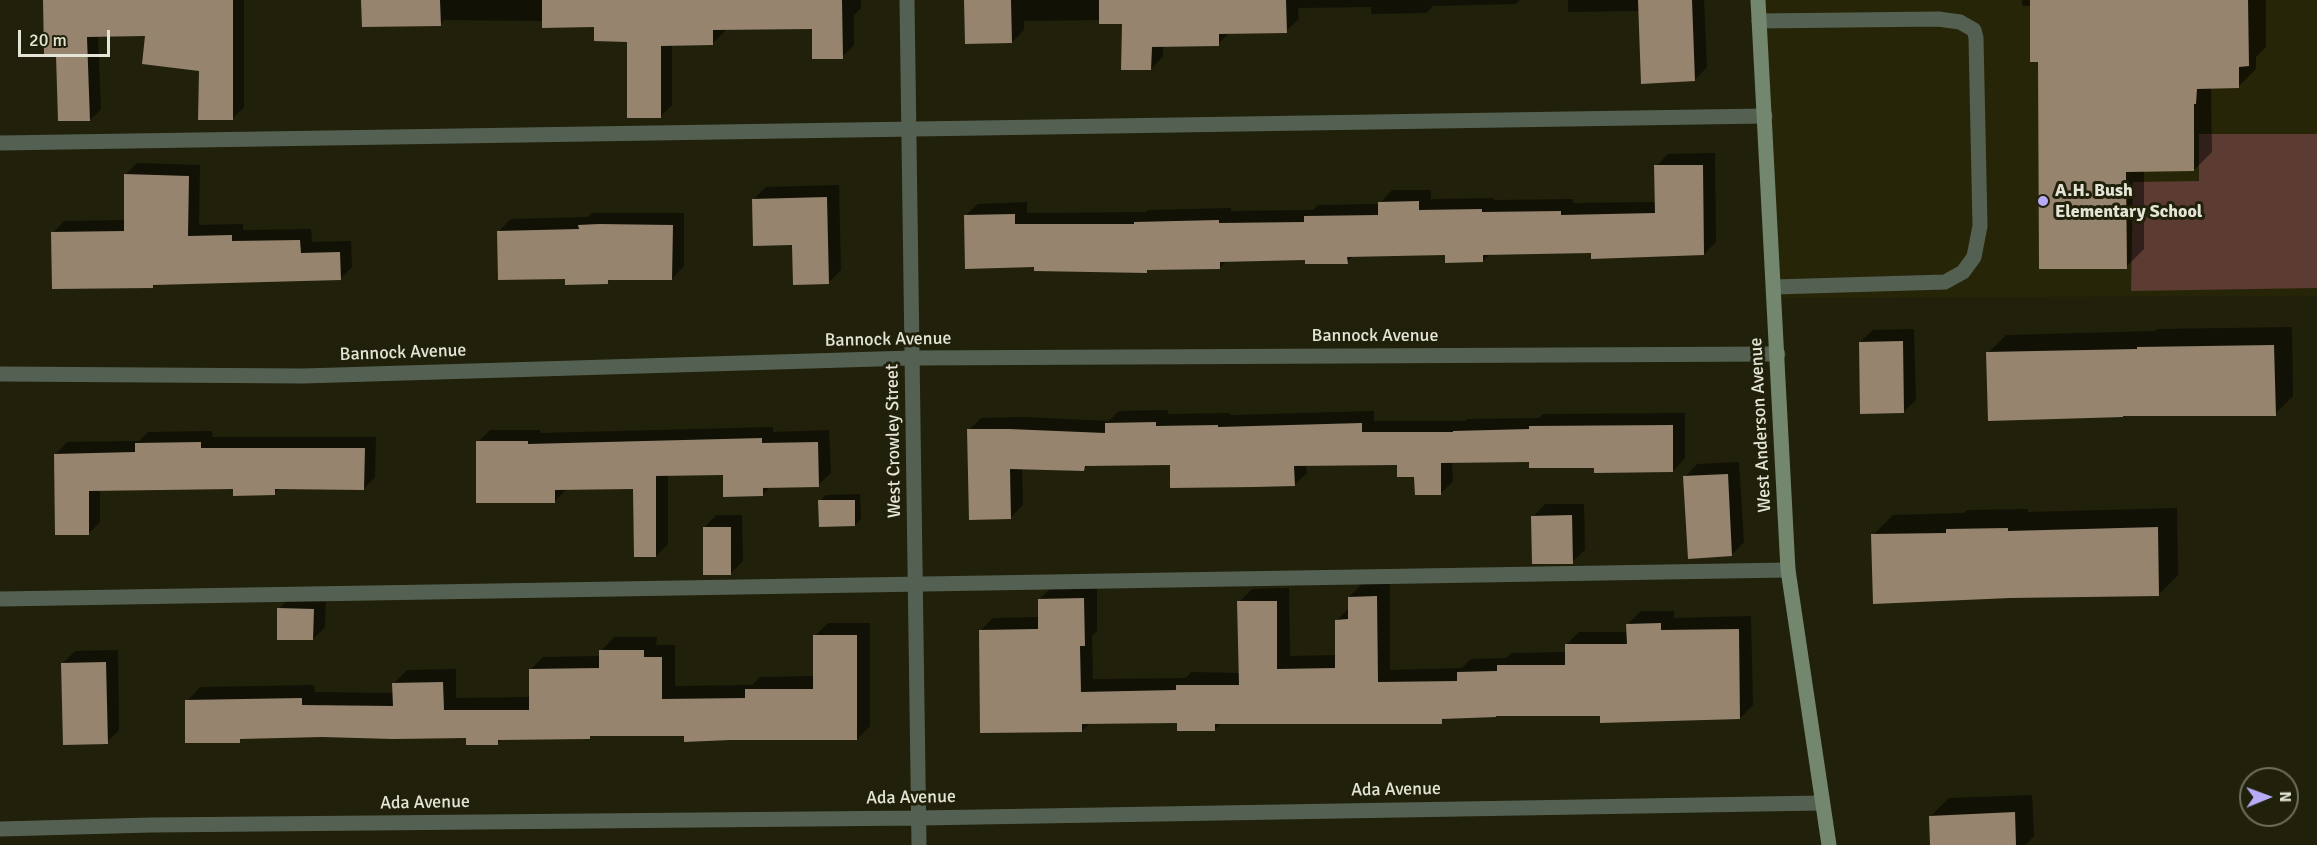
<!DOCTYPE html>
<html>
<head>
<meta charset="utf-8">
<style>
	body { margin:0 }
	#map { position:relative; width:2317px; height:845px; overflow:hidden; background:#21200a; font-family:Signika,sans-serif }
	canvas { display:block }
	.north { position:absolute; left:2239px; top:767px; width:60px; height:60px; box-sizing:border-box; background:#21200a; border:2px solid #6f6f5c; border-radius:50%; rotate:89deg; font-size:16px; font-weight:700; line-height:24px; text-align:center; color:#e5e5d7 }
	.north::after { content:''; display:block; margin:auto; width:21px; height:27px; background:#b7abf7; clip-path:polygon(50% 0,100% 100%,50% 72%,0 100%) }
	.scale { position:absolute; left:18px; top:30px; width:92px; height:27px; box-sizing:border-box; border:3px solid #e5e5d7; border-top:0; padding-left:8px; font-size:18px; line-height:21px; white-space:nowrap; color:#e5e5d7; -webkit-text-stroke:4px #21200a; paint-order:stroke }
</style>
</head>
<body>
<div id="map">
<canvas width="2317" height="845"></canvas>
<div class="north">N</div>
<div class="scale">20 m</div>
</div>
<script>
const c = document.querySelector('canvas').getContext('2d');
c.lineJoin = 'round';
function paint(path, color) { c.fillStyle = color; c.fill(path, 'evenodd'); }
const poly = rows => new Path2D(rows.map(r => 'M' + r).join(''));
function trace(path, color, width, dash) { c.strokeStyle = color; c.lineWidth = width; c.lineCap = dash ? 'butt' : 'round'; c.setLineDash(dash || []); c.stroke(path); }
function write(font, color, halo, rows, align = 'center') {
  c.font = font + ' Signika,sans-serif'; c.lineWidth = 6; c.setLineDash([]); c.textBaseline = 'middle'; c.strokeStyle = halo; c.fillStyle = color; for (const [text, x, y, turn = 0] of rows) {
    c.save(); c.translate(x, y); c.rotate((+turn || 0) * Math.PI / 180); c.textAlign = isNaN(turn) ? turn : align; if (halo) c.strokeText(text, 0, 0); c.fillText(text, 0, 0); c.restore();
  }
}
const built = poly([
	[1758,0,2317,0,2317,296,1775,298]
]);
const green = poly([
	[2199,134,2317,134,2317,288,2131,291,2133,182,2199,181]
]);
const shadow = poly([
	[45,0,244,0,244,107,232,119,200,70,147,34,98,35,101,109,90,120,58,53],
	[363,0,861,0,861,8,854,15,854,45,842,57,813,27,725,29,725,31,713,43,672,44,672,105,660,117,628,40,595,26,544,21,444,20,440,24],
	[966,0,1520,0,1516,4,1433,6,1426,13,1371,14,1371,7,1298,8,1299,19,1286,31,1230,32,1218,44,1163,45,1163,56,1151,69,1123,23,1101,20,1024,21,1024,30,1012,42],
	[1568,0,1704,0,1707,67,1695,80,1640,11,1568,12],
	[2022,0,2266,0,2266,47,2256,57,2256,69,2238,87,2211,87,2212,152,2194,170,2144,170,2144,249,2126,267,2039,60,2032,6,2022,6],
	[1715,153,1716,242,1704,254,1592,252,1490,254,1483,261,1446,253,1354,255,1347,262,1306,259,1227,260,1220,268,1149,269,1147,271,1035,266,965,216,978,204,1027,202,1027,213,1146,212,1148,210,1231,208,1231,211,1313,210,1318,205,1379,204,1392,190,1431,190,1431,199,1494,198,1494,200,1573,199,1573,203,1656,202,1656,166,1668,154],
	[137,163,200,165,199,225,243,224,243,230,311,229,312,242,351,241,352,267,340,279,156,283,153,287,53,233,64,221,125,220,125,175],
	[839,185,841,270,829,282,754,199,766,187],
	[592,213,684,213,684,266,672,279,611,279,607,282,566,278,499,231,511,219,588,217],
	[2292,327,2293,396,2275,414,1988,353,2006,335,2155,331,2157,329],
	[1914,329,1916,400,1903,412,1860,342,1873,330],
	[1168,410,1168,414,1230,413,1230,415,1374,411,1374,421,1465,421,1467,419,1539,418,1543,414,1685,413,1685,458,1673,471,1531,460,1452,462,1453,481,1440,494,1398,463,1306,465,1307,473,1294,485,1171,463,1089,465,1084,469,1022,468,1023,505,1010,518,969,430,981,418,1023,417,1109,421,1119,411],
	[773,427,773,432,829,430,831,473,818,485,770,487,762,495,724,473,668,474,668,544,656,556,634,488,567,489,554,502,478,442,490,430,540,430,540,433],
	[212,431,213,437,376,437,375,477,364,489,280,488,274,493,234,488,100,489,100,522,89,533,56,454,67,442,139,441,148,432],
	[1739,462,1744,542,1731,555,1685,477,1697,464],
	[860,494,861,519,855,525,820,501,826,495],
	[1545,504,1584,504,1585,550,1572,562,1533,517],
	[2177,508,2178,575,2158,595,1873,535,1893,515,1964,513,1967,510,2028,509,2028,512],
	[716,515,742,515,743,561,731,573,704,528],
	[1362,584,1390,584,1390,670,1462,668,1471,659,1506,658,1512,653,1566,652,1566,645,1579,632,1628,632,1628,624,1641,611,1674,611,1674,618,1751,616,1753,705,1740,718,1497,714,1446,717,1441,722,1222,723,1215,729,1178,721,1090,723,1082,731,980,631,993,618,1040,617,1039,600,1052,587,1097,586,1097,631,1092,636,1093,679,1186,678,1191,672,1240,673,1239,602,1252,589,1289,588,1290,656,1337,655,1337,620,1349,608,1349,597],
	[291,596,326,597,325,627,313,639,279,609],
	[828,623,870,623,870,726,857,739,686,734,592,734,589,737,502,739,497,744,467,737,243,737,239,741,187,701,200,687,314,685,315,692,394,693,394,683,407,670,456,669,456,698,531,697,530,670,543,657,601,656,601,651,614,637,657,637,656,645,675,645,675,686,752,685,760,677,815,676,815,636],
	[118,650,119,730,107,742,62,664,75,651],
	[2032,795,2034,836,2025,845,1932,845,1931,816,1949,798]
]);
const building = poly([
	[43,0,233,0,233,120,198,120,199,71,142,64,145,36,87,37,90,121,58,121,56,55,44,55],
	[361,0,440,0,441,26,362,27],
	[542,0,842,0,843,59,812,59,812,29,713,30,713,45,661,46,661,118,627,118,627,42,594,41,594,27,542,28],
	[964,0,1011,0,1012,43,965,44],
	[1099,0,1286,0,1287,33,1219,34,1219,46,1152,47,1151,70,1121,70,1122,24,1099,24],
	[1638,0,1692,0,1695,81,1641,84],
	[2030,0,2248,0,2249,66,2239,67,2239,88,2197,89,2196,104,2194,104,2194,171,2126,172,2127,269,2039,269,2038,62,2030,62],
	[1654,165,1703,165,1704,255,1591,259,1591,253,1483,255,1483,262,1445,263,1445,255,1347,257,1348,264,1305,264,1305,260,1220,262,1220,269,1147,270,1147,273,1034,271,1034,267,965,269,964,215,1015,214,1015,224,1134,224,1134,222,1219,220,1219,223,1304,222,1304,216,1378,215,1378,202,1419,201,1419,210,1482,209,1482,212,1561,211,1561,215,1655,213],
	[124,174,189,176,188,236,232,235,232,241,300,240,301,253,340,252,341,280,153,285,153,288,52,289,51,232,124,231],
	[827,197,829,284,793,285,792,245,753,246,752,199],
	[599,224,673,225,672,280,608,280,608,284,565,285,565,279,498,280,497,231,579,229,578,225],
	[1903,341,1904,413,1860,414,1859,342],
	[2274,345,2276,416,2123,416,2123,417,1988,421,1986,352,2137,349,2137,347],
	[1156,422,1156,426,1218,425,1218,427,1362,423,1362,432,1453,432,1453,431,1529,429,1529,426,1673,425,1673,472,1594,473,1594,468,1529,468,1529,462,1441,463,1441,495,1415,495,1414,477,1397,477,1397,465,1294,466,1295,486,1255,487,1170,488,1170,465,1085,466,1084,471,1010,469,1011,519,969,520,967,429,1009,429,1105,433,1105,423],
	[762,438,762,443,818,442,819,487,763,488,763,496,723,497,723,475,656,476,656,557,634,557,633,489,555,490,555,503,476,503,476,441,528,441,528,444],
	[201,442,201,448,365,448,364,490,275,489,275,495,233,496,233,489,89,491,89,535,55,535,54,454,135,452,135,443],
	[1728,474,1732,556,1688,559,1683,476],
	[818,500,855,500,855,526,819,527],
	[1572,515,1573,564,1532,564,1531,516],
	[703,527,731,527,731,575,703,575],
	[2158,527,2159,596,2010,598,1873,604,1871,534,1946,533,1946,529,2008,528,2008,531],
	[1377,596,1378,682,1457,681,1457,672,1497,671,1497,665,1565,665,1565,644,1627,644,1626,624,1661,623,1661,630,1739,629,1740,719,1600,723,1600,716,1496,716,1496,717,1442,719,1442,724,1215,724,1215,731,1177,731,1177,723,1082,724,1082,732,980,733,979,630,1038,629,1038,599,1084,598,1085,646,1080,646,1081,692,1176,690,1176,685,1239,685,1237,601,1277,601,1277,669,1335,668,1335,620,1348,619,1348,597],
	[277,608,314,609,313,640,277,640],
	[813,635,857,635,857,740,730,740,684,742,684,736,590,736,590,739,498,740,498,745,466,745,466,738,393,739,322,737,240,739,240,743,185,743,185,700,302,698,302,705,393,706,392,683,443,682,444,710,529,710,529,669,599,668,599,650,644,650,644,657,662,657,662,699,745,698,745,689,813,689],
	[106,662,108,744,63,745,61,663],
	[2015,812,2016,845,1930,845,1929,816]
]);
const lane = poly([
	[1759,21,1938,19,1960,22,1974,30,1976,38,1980,226,1974,257,1963,272,1945,282,1774,287],
	[0,143,1765,116],
	[0,599,1788,570]
]);
const street = poly([
	[907,0,919,845],
	[0,374,303,376,912,358,1778,354],
	[0,829,152,825,919,818,1821,803]
]);
const secondary = poly([
	[1758,0,1788,570,1829,845]
]);
const markers = [
	[2043,201,6,"#b7abf7"]
];
const poiNames = [
	["A.H. Bush",2055,191],
	["Elementary School",2055,212]
];
const streetNames = [
	["Bannock Avenue",1375,336],
	["Bannock Avenue",888,340,-1],
	["Bannock Avenue",403,353,-2],
	["West Anderson Avenue",1761,425,-93],
	["West Crowley Street",894,441,-91],
	["Ada Avenue",1396,790,-1],
	["Ada Avenue",911,798,-1],
	["Ada Avenue",425,803,-1]
];
paint(built, '#272507');
paint(green, '#5b3b32');
paint(shadow, '#0007');
paint(building, '#96846f');
trace(lane, '#546152', 15);
trace(street, '#546152', 15);
trace(secondary, '#72876e', 15);
for (const [x, y, r, color] of markers) { const dot = new Path2D(); dot.arc(x, y, r, 0, 2 * Math.PI); c.fillStyle = color; c.fill(dot); trace(dot, '#21200a', 2); }
write('bold 18px', '#e5e5d7', '#21200a', poiNames, 'left');
write('18px', '#e5e5d7', '#21200a', streetNames);
</script>
</body>
</html>
